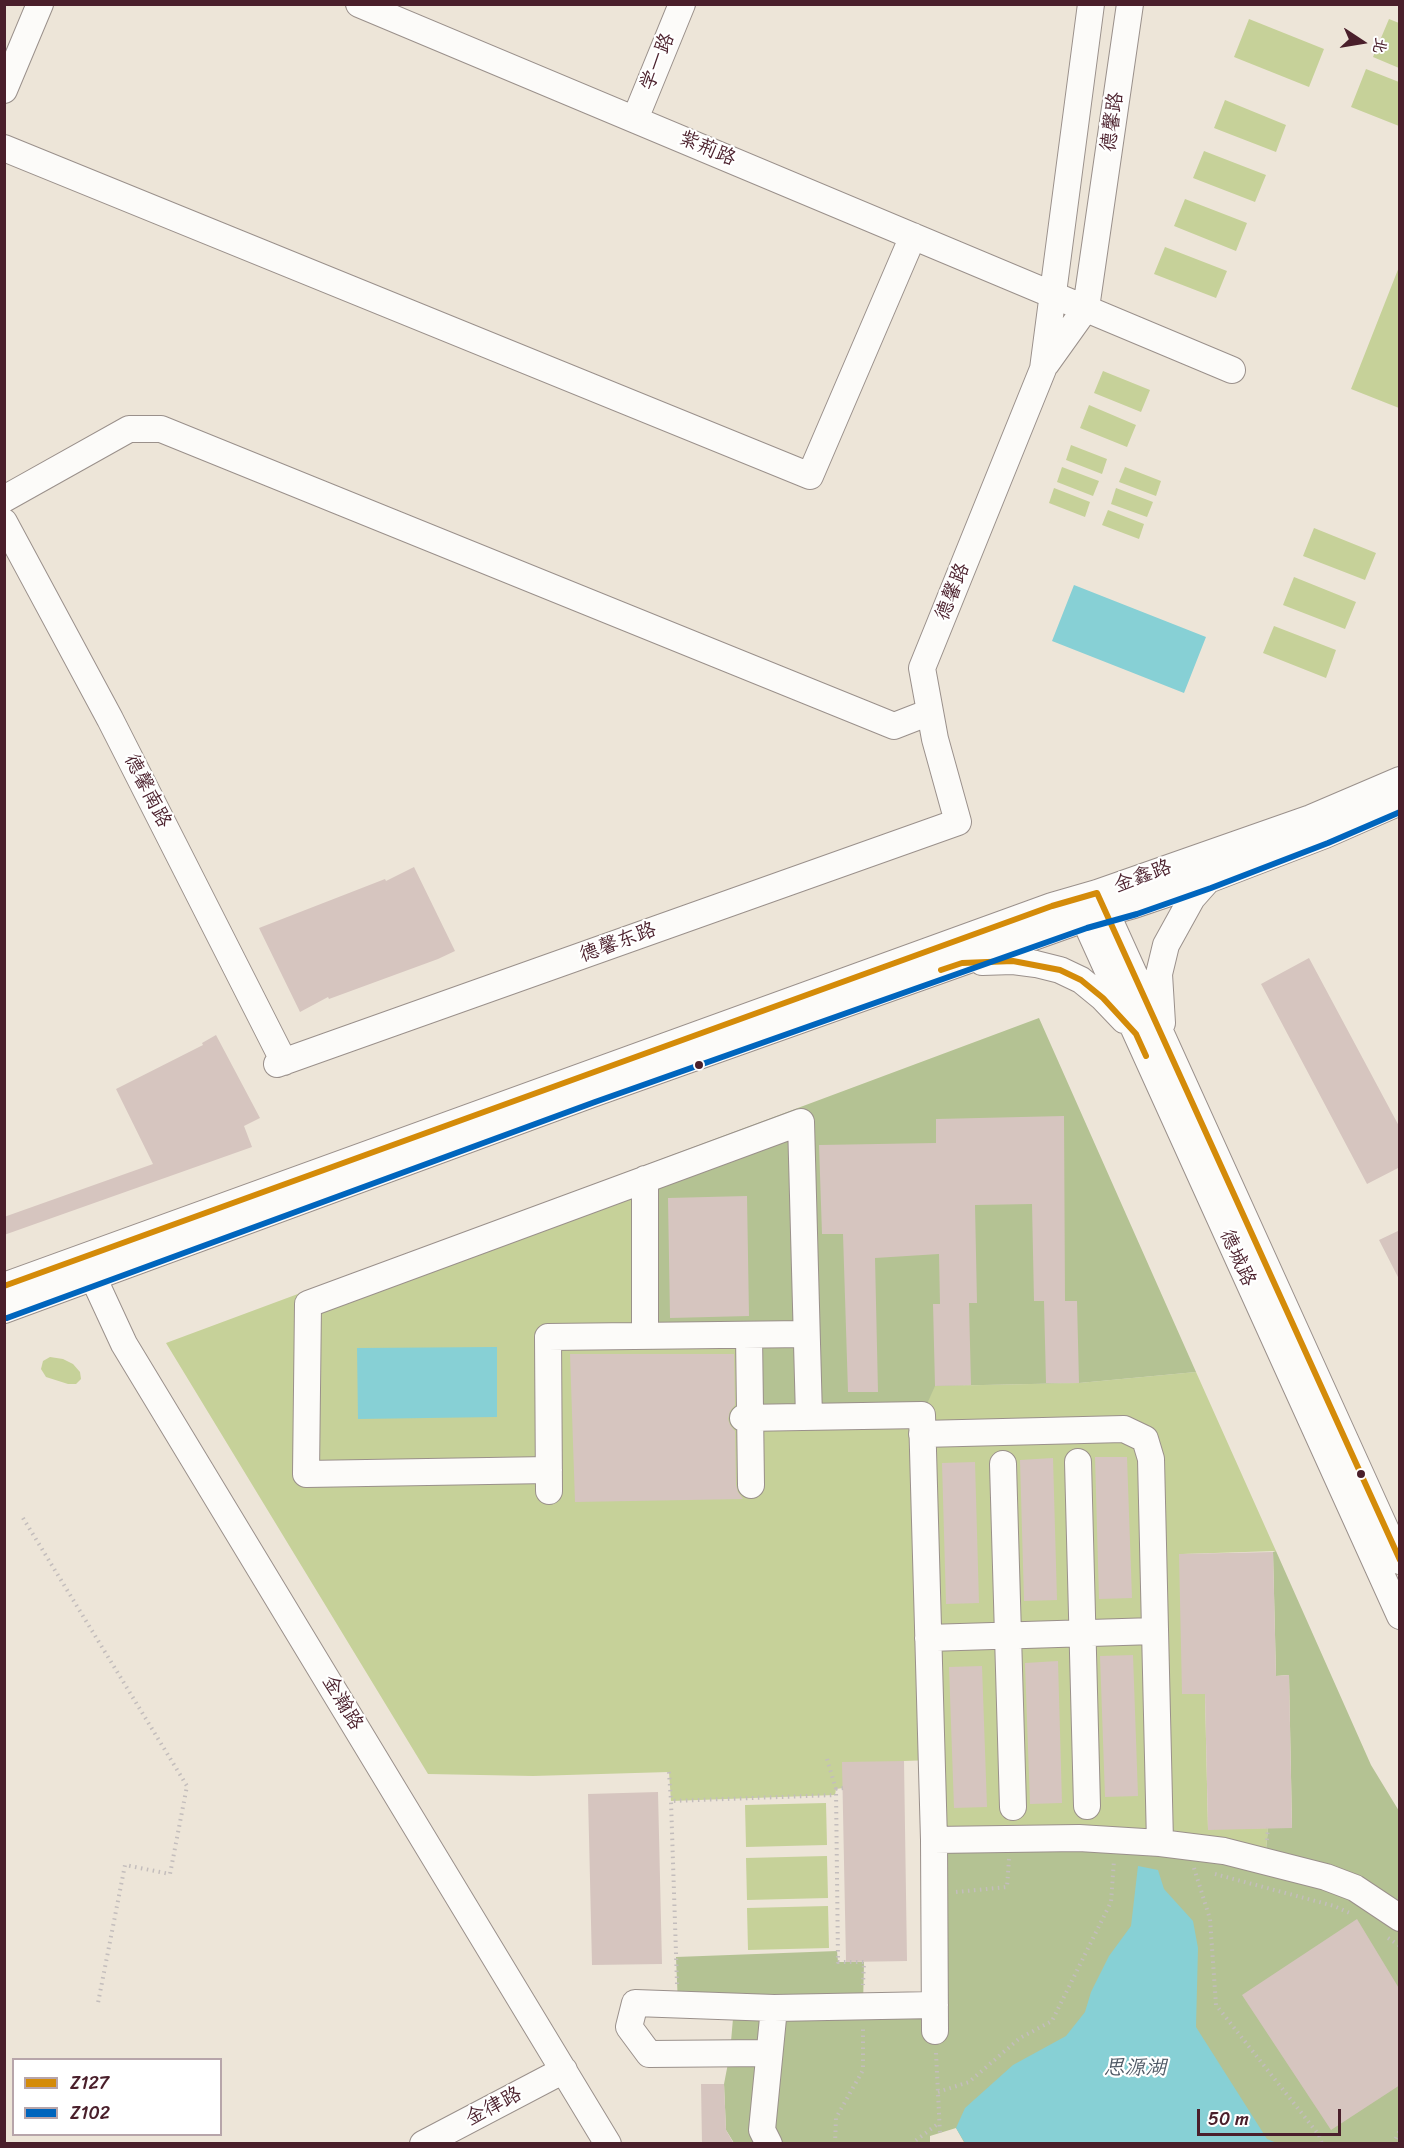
<!DOCTYPE html>
<html>
<head>
<meta charset="utf-8">
<style>
	body { margin:0 }
	#map { position:relative; width:1404px; height:2148px; overflow:hidden; background:#ede5d8; font-family:Sriracha,"LXGW WenKai TC",sans-serif }
	canvas { display:block }
	.frame { position:absolute; inset:0; border:6px solid #4a1f2b; pointer-events:none }
	.legend { position:absolute; left:12px; top:2058px; width:210px; height:78px; box-sizing:border-box; background:#fff; border:2px solid #b7a5aa; margin:0; padding:8px 10px; list-style:none; font-size:18px; color:#4a1f2b }
	.legend li { display:flex; align-items:center; gap:12px; height:30px }
	.legend b { width:30px; border:2px solid #b7a5aa }
	.north { position:absolute; left:1332px; top:12px; width:60px; height:60px; -webkit-text-stroke:4px #fff; paint-order:stroke; rotate:102deg; font-size:16px; font-weight:700; line-height:24px; text-align:center; color:#4a1f2b }
	.north::after { content:''; display:block; margin:auto; width:21px; height:27px; background:#4a1f2b; clip-path:polygon(50% 0,100% 100%,50% 72%,0 100%) }
	.scale { position:absolute; left:1197px; top:2109px; width:144px; height:27px; box-sizing:border-box; border:3px solid #4a1f2b; border-top:0; padding-left:8px; font-size:18px; line-height:21px; white-space:nowrap; color:#4a1f2b; -webkit-text-stroke:4px #fff; paint-order:stroke }
</style>
</head>
<body>
<div id="map">
<canvas width="1404" height="2148"></canvas>
<div class="frame"></div>
<ul class="legend">
<li><b style="height:8px;background:#d48b09"></b>Z127</li>
<li><b style="height:8px;background:#0065bd"></b>Z102</li>
</ul>
<div class="north">北</div>
<div class="scale">50 m</div>
</div>
<script>
const c = document.querySelector('canvas').getContext('2d');
c.lineJoin = 'round';
function paint(path, color) { c.fillStyle = color; c.fill(path, 'evenodd'); }
const poly = rows => new Path2D(rows.map(r => 'M' + r).join(''));
function trace(path, color, width, dash) { c.strokeStyle = color; c.lineWidth = width; c.lineCap = dash ? 'butt' : 'round'; c.setLineDash(dash || []); c.stroke(path); }
function write(font, color, halo, rows, align = 'center') {
  c.font = font + ' Sriracha,"LXGW WenKai TC",sans-serif'; c.lineWidth = 4.5; c.setLineDash([]); c.textBaseline = 'middle'; c.strokeStyle = halo; c.fillStyle = color; for (const [text, x, y, turn = 0] of rows) {
    c.save(); c.translate(x, y); c.rotate((+turn || 0) * Math.PI / 180); c.textAlign = isNaN(turn) ? turn : align; if (halo) c.strokeText(text, 0, 0); c.fillText(text, 0, 0); c.restore();
  }
}
const green = poly([
	[1249,19,1324,49,1309,87,1234,57],
	[1389,19,1399,23,1399,68,1373,57],
	[1366,69,1399,82,1399,126,1351,107],
	[1225,100,1286,125,1276,152,1214,128],
	[1204,151,1266,175,1255,202,1193,178],
	[1185,199,1247,223,1236,251,1174,226],
	[1165,247,1227,271,1216,298,1154,274],
	[1399,267,1400,408,1399,408,1351,389],
	[1103,371,1150,390,1141,412,1094,393],
	[1089,405,1136,425,1127,447,1080,428],
	[1071,445,1107,459,1102,474,1066,460],
	[1062,467,1099,481,1093,496,1057,482],
	[1125,467,1161,481,1156,496,1119,482],
	[1054,488,1090,502,1085,517,1049,503],
	[1116,488,1153,502,1147,517,1111,504],
	[1108,510,1144,524,1139,539,1102,525],
	[1314,528,1376,553,1365,580,1303,556],
	[1294,577,1356,602,1345,629,1283,605],
	[1274,626,1336,650,1326,678,1263,653],
	[645,1165,645,1336,749,1335,935,1386,1079,1383,1196,1372,1276,1551,1183,1554,1182,1694,1205,1694,1208,1829,1268,1828,1265,1861,934,1840,932,1760,904,1761,843,1788,836,1789,835,1795,671,1801,669,1772,533,1776,428,1774,166,1343],
	[50,1357,63,1359,73,1364,80,1372,81,1379,76,1384,68,1384,46,1377,41,1369,43,1361],
	[826,1803,827,1845,746,1847,745,1805],
	[827,1856,828,1898,747,1900,746,1858],
	[828,1906,829,1948,748,1950,747,1908]
]);
const forest = poly([
	[1039,1018,1196,1372,1079,1383,935,1386,922,1415,750,1418,748,1335,645,1336,645,1165],
	[1276,1551,1371,1765,1399,1811,1399,2143,965,2144,956,2128,930,2136,930,2143,734,2143,726,2130,724,2084,730,2053,734,2007,678,2005,676,1957,837,1951,838,1962,864,1962,863,2006,934,2005,934,1840,1265,1861,1268,1828,1292,1827,1289,1675,1276,1676,1273,1552]
]);
const water = poly([
	[1074,585,1206,637,1184,693,1052,641],
	[497,1347,497,1417,358,1419,357,1348],
	[1138,1866,1158,1870,1164,1889,1193,1921,1198,1948,1196,2027,1267,2139,1277,2143,965,2143,956,2128,965,2108,1013,2065,1066,2036,1085,2012,1091,1992,1109,1956,1131,1926]
]);
const building = poly([
	[414,867,455,951,438,959,329,999,328,997,300,1012,259,928,385,879,386,881],
	[1309,958,1400,1128,1400,1167,1367,1184,1261,984],
	[216,1035,260,1118,244,1126,252,1147,4,1235,4,1217,153,1164,116,1089,203,1045,202,1043],
	[1064,1116,1065,1301,1077,1301,1079,1383,1046,1383,1044,1301,1034,1301,1032,1204,975,1205,977,1303,969,1303,971,1385,935,1386,933,1304,940,1304,939,1254,875,1258,878,1392,848,1392,843,1234,822,1234,819,1145,936,1143,936,1119],
	[747,1196,749,1316,670,1318,668,1198],
	[1400,1230,1400,1281,1379,1240],
	[570,1354,734,1354,735,1405,730,1411,728,1419,730,1425,735,1431,736,1485,738,1492,743,1499,575,1502],
	[1095,1457,1127,1457,1132,1598,1099,1599],
	[1053,1458,1057,1600,1024,1601,1020,1460],
	[975,1462,979,1603,946,1604,942,1463],
	[1273,1552,1276,1676,1289,1675,1292,1828,1208,1830,1205,1694,1182,1694,1179,1554],
	[1133,1655,1138,1796,1105,1797,1100,1656],
	[1058,1661,1062,1803,1030,1804,1025,1663],
	[982,1666,987,1807,954,1808,949,1667],
	[904,1761,907,1961,846,1962,842,1762],
	[658,1792,662,1964,592,1965,588,1794],
	[1357,1919,1400,1990,1400,2085,1331,2130,1242,1995],
	[701,2084,724,2084,726,2130,734,2144,702,2144]
]);
const path = poly([
	[23,1518,187,1786,170,1874,125,1865,98,2003],
	[827,1759,836,1789],
	[669,1772,671,1801],
	[843,1788,836,1789,838,1962,864,1962,863,1985],
	[1267,1840,1268,1828],
	[1194,1868,1210,1919,1216,2005,1319,2135,1322,2144],
	[1215,1874,1334,1906,1352,1914],
	[956,1892,1007,1887,1009,1859],
	[1388,1938,1400,1946],
	[677,1984,671,1801,835,1795],
	[936,2053,940,2133],
	[938,2092,969,2082,1020,2038,1052,2021,1111,1902,1114,1860],
	[835,2144,836,2118,863,2070,863,2026],
	[911,2144,939,2123],
	[1393,2144,1400,2130]
]);
const minor = poly([
	[359,4,1232,370],
	[4,90,40,4],
	[635,119,682,4],
	[4,148,810,476,913,236],
	[1046,364,1086,308,1130,4],
	[4,499,129,429,161,429,894,726,930,712],
	[4,522,110,719,284,1062],
	[1100,899,1400,1561],
	[1078,905,1400,1616],
	[982,962,1013,961,1036,964,1060,970,1081,980,1103,998,1124,1020],
	[1162,1023,1159,974,1166,945,1192,898,1208,880],
	[277,1064,958,822,935,739,922,668,1043,369,1091,4],
	[87,1264,124,1344,608,2144],
	[4,1286,1052,906,1097,893,1311,818,1400,780],
	[4,1310,592,1094,1084,919,1134,905,1208,880,1325,835,1400,802],
	[749,1335,751,1485],
	[645,1336,645,1179],
	[743,1418,922,1415,934,1840,935,2031],
	[922,1434,1124,1429,1145,1439,1151,1459,1160,1843],
	[1078,1462,1087,1806],
	[1003,1464,1013,1807],
	[549,1470,306,1474,308,1304,801,1122,809,1417],
	[549,1491,548,1337,806,1334],
	[928,1638,1155,1631],
	[934,1840,1079,1838,1160,1843,1224,1851,1326,1877,1355,1888,1400,1918],
	[769,2053,649,2054,629,2027,635,2003,774,2008],
	[423,2144,564,2070],
	[769,2144,762,2130,774,2008,935,2005]
]);
const bus1 = poly([
	[941,970,962,963,1013,961,1060,970,1081,980,1103,998,1136,1034,1146,1056],
	[4,1286,1052,906,1097,893,1400,1560]
]);
const bus2 = poly([
	[7,1318,595,1102,1087,928,1137,914,1211,888,1328,843,1400,812]
]);
const markers = [
	[699,1065,5,"#4a1f2b"],
	[1361,1474,5,"#4a1f2b"]
];
const streetNames = [
	["学一路",658,62,-68],
	["德馨路",1113,122,-82],
	["紫荊路",707,149,23],
	["德馨路",953,592,-68],
	["德馨南路",147,791,63],
	["金鑫路",1143,877,-20],
	["德馨东路",618,943,-20],
	["德城路",1237,1258,66],
	["金瀚路",342,1703,59],
	["金律路",494,2107,-28]
];
const waterNames = [
	["思源湖",1135,2069]
];
paint(green, '#c6d199');
paint(forest, '#b4c293');
paint(water, '#87d0d5');
paint(building, '#d6c5bf');
trace(minor, '#9a908b', 28);
trace(path, '#c3bdbc', 4, [1.5, 4.5]);
trace(minor, '#fcfbf9', 26);
trace(bus1, '#d48b09', 6);
trace(bus2, '#0065bd', 6);
for (const [x, y, r, color] of markers) { const dot = new Path2D(); dot.arc(x, y, r, 0, 2 * Math.PI); c.fillStyle = color; c.fill(dot); trace(dot, '#fff', 2); }
write('20px', '#4a1f2b', '#fff', streetNames);
write('italic 21px', '#505a66', '#fff', waterNames);
</script>
</body>
</html>
